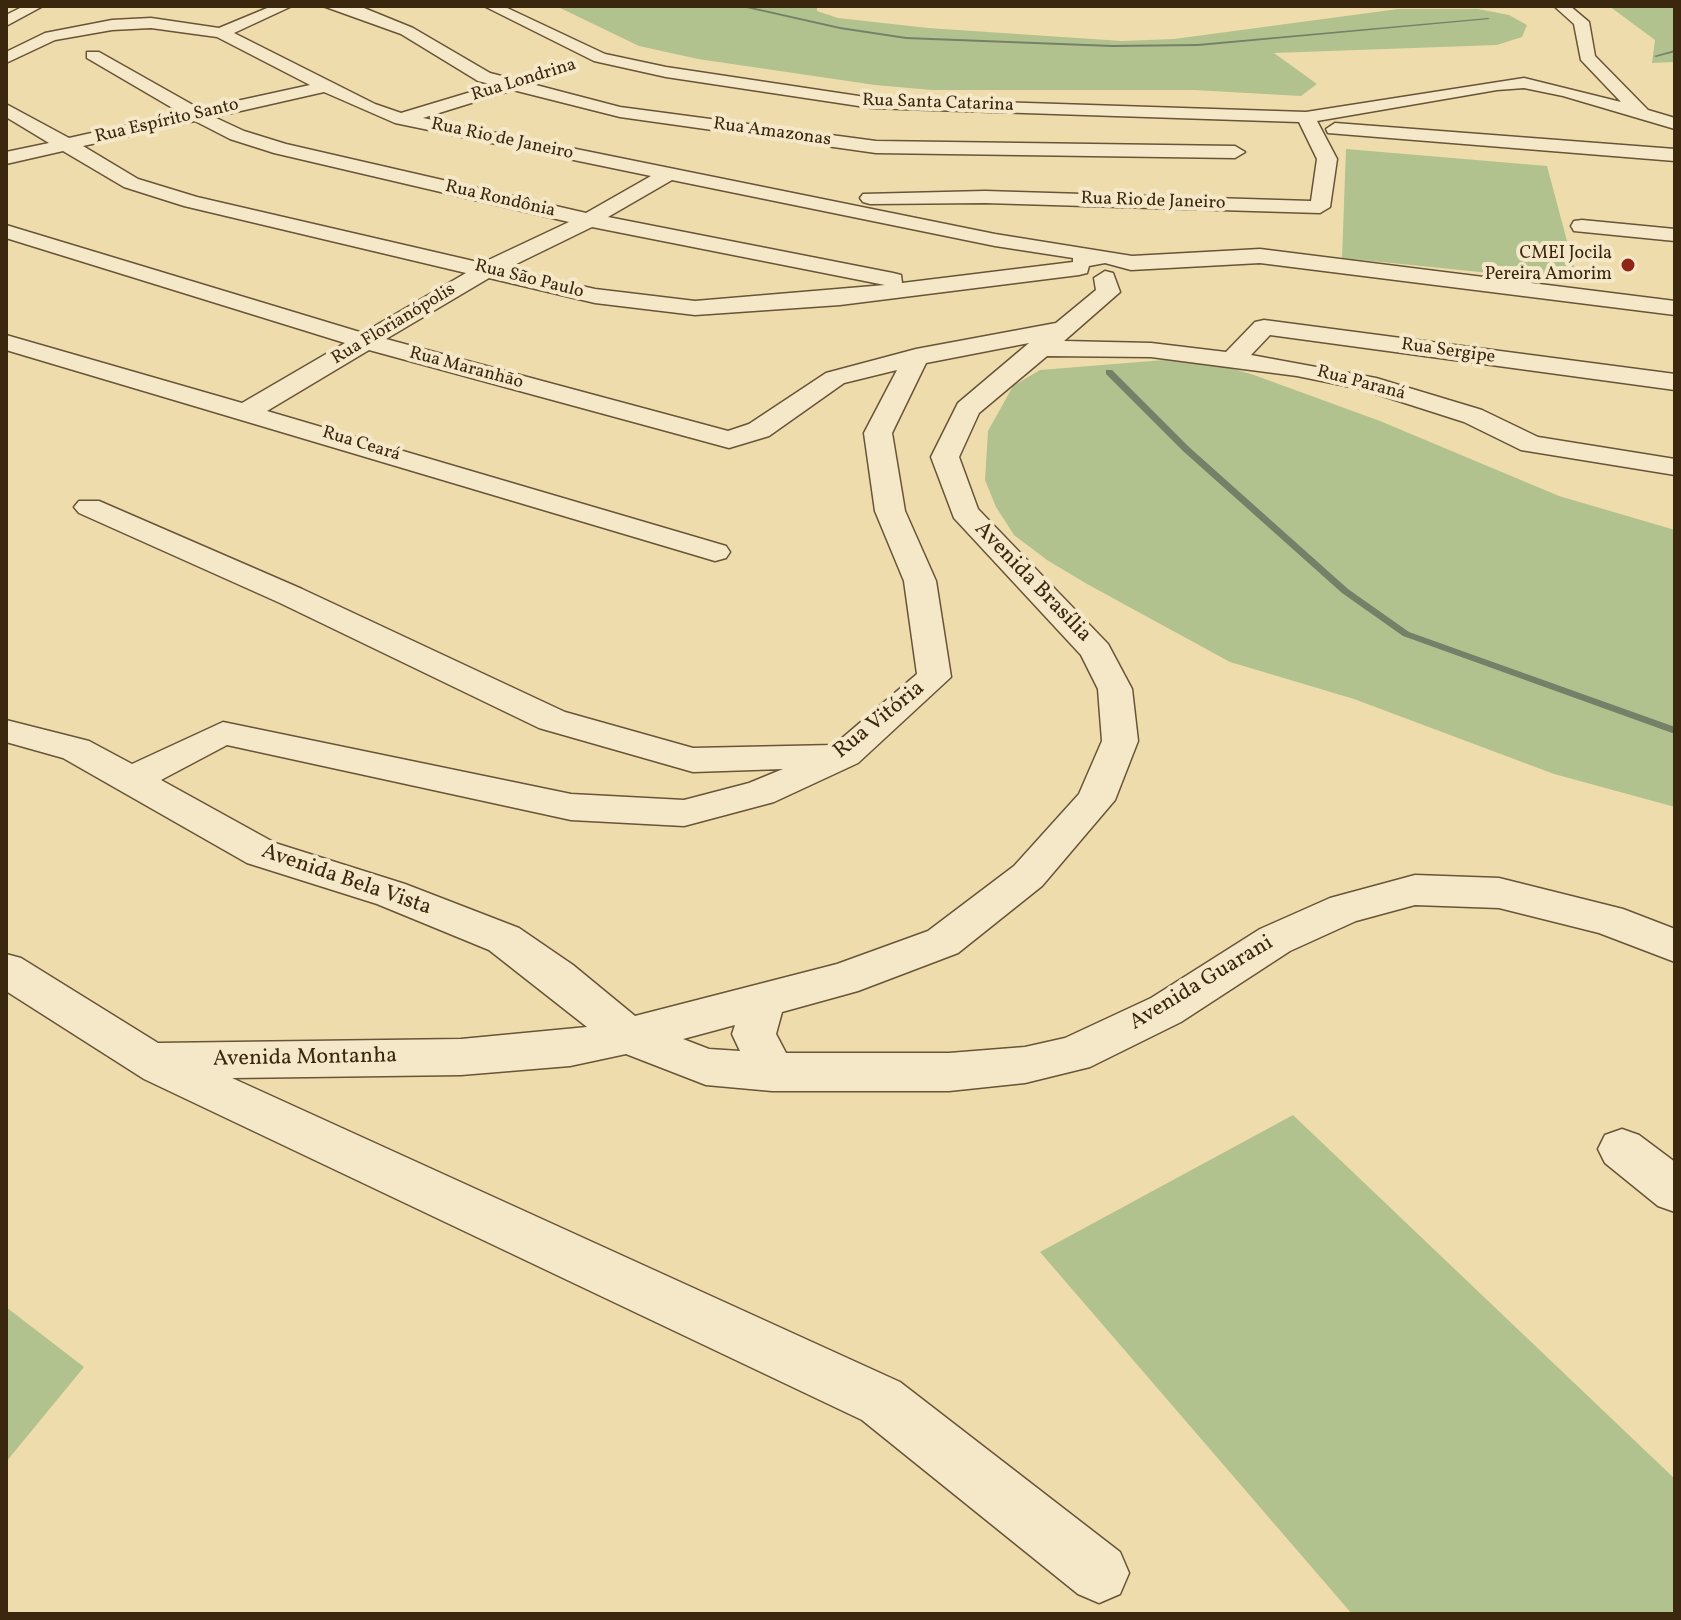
<!DOCTYPE html>
<html>
<head>
<meta charset="utf-8">
<style>
	body { margin:0 }
	#map { position:relative; width:1681px; height:1620px; overflow:hidden; background:#efdcac; font-family:Vollkorn,serif }
	canvas { display:block }
	.frame { position:absolute; inset:0; border:8px solid #3b260e; pointer-events:none }
</style>
</head>
<body>
<div id="map">
<canvas width="1681" height="1620"></canvas>
<div class="frame"></div>
</div>
<script>
const c = document.querySelector('canvas').getContext('2d');
c.lineJoin = 'round';
function paint(path, color) { c.fillStyle = color; c.fill(path, 'evenodd'); }
const poly = rows => new Path2D(rows.map(r => 'M' + r).join(''));
function trace(path, color, width, dash) { c.strokeStyle = color; c.lineWidth = width; c.lineCap = dash ? 'butt' : 'round'; c.setLineDash(dash || []); c.stroke(path); }
function write(font, color, halo, rows, align = 'center') {
  c.font = font + ' Vollkorn,serif'; c.lineWidth = 8; c.setLineDash([]); c.textBaseline = 'middle'; c.strokeStyle = halo; c.fillStyle = color; for (const [text, x, y, turn = 0] of rows) {
    c.save(); c.translate(x, y); c.rotate((+turn || 0) * Math.PI / 180); c.textAlign = isNaN(turn) ? turn : align; if (halo) c.strokeText(text, 0, 0); c.fillText(text, 0, 0); c.restore();
  }
}
const green = poly([
	[556,6,817,6,817,11,838,18,928,28,1122,41,1174,39,1398,9,1478,9,1509,15,1527,25,1522,37,1497,45,1274,53,1317,84,1301,96,1194,90,932,90,875,85,698,59,639,46],
	[1609,6,1675,6,1675,62,1652,63,1655,40],
	[1346,149,1547,166,1578,282,1342,258],
	[1164,360,1210,362,1254,375,1380,421,1559,496,1675,530,1675,807,1554,774,1354,699,1230,662,1087,584,1047,560,1014,535,996,507,985,480,988,431,1013,386,1040,370],
	[1293,1115,1675,1479,1675,1614,1352,1614,1040,1252],
	[6,1307,84,1367,6,1462]
]);
const stream = poly([
	[738,6,746,6,840,27,906,37,1112,45,1198,44,1488,18,1490,19,1198,46,1112,47,906,39,840,29,738,6],
	[1675,50,1675,52,1656,57,1654,56,1675,50],
	[1106,370,1112,370,1189,447,1348,589,1409,632,1675,727,1675,734,1403,636,1342,593,1183,451,1106,374,1106,370]
]);
const minor = poly([
	[24,6,43,6,6,26,6,15,24,6],
	[272,6,292,6,234,33,375,104,401,113,494,85,478,81,401,34,323,6,359,6,413,28,490,73,620,107,876,141,1235,146,1245,152,1235,158,876,153,620,117,513,90,423,118,995,234,1132,256,1260,249,1675,301,1675,315,1260,263,1131,270,1105,263,1089,266,1087,273,1079,275,840,305,695,315,595,303,489,278,386,339,728,431,749,424,826,373,916,349,1056,323,1096,290,1094,278,1105,271,1113,273,1120,292,1064,341,1151,343,1226,352,1255,322,1264,320,1675,374,1675,390,1270,335,1251,355,1376,378,1482,410,1538,437,1675,459,1675,475,1521,450,1464,422,1361,389,1297,376,1151,357,1047,356,979,413,959,457,978,509,1108,644,1132,689,1138,741,1115,800,1042,886,958,953,858,991,782,1012,776,1034,786,1053,949,1053,1025,1047,1065,1038,1151,998,1260,929,1330,898,1415,875,1499,878,1623,909,1675,929,1675,962,1599,933,1499,908,1415,905,1356,921,1290,951,1181,1022,1090,1067,1025,1083,949,1091,772,1091,706,1085,626,1054,570,1066,461,1075,232,1078,900,1382,1120,1552,1129,1573,1120,1594,1099,1603,1078,1594,862,1420,144,1079,6,991,6,954,21,958,158,1043,461,1039,587,1027,489,950,377,904,247,863,63,758,6,742,6,720,89,741,132,764,223,722,571,794,684,800,749,783,783,769,693,772,539,728,280,603,79,513,74,507,79,501,99,501,302,589,565,712,693,748,834,745,917,674,904,581,875,511,864,433,897,370,844,383,769,436,729,448,369,350,267,411,726,546,730,552,726,558,715,561,6,350,6,335,242,403,345,343,6,238,6,225,363,333,466,273,184,206,124,187,63,151,6,164,6,152,49,143,6,117,6,104,69,138,181,113,87,58,87,52,99,52,200,109,310,85,217,37,151,28,112,30,55,40,6,63,6,52,45,33,112,20,151,18,219,28,272,6],
	[324,92,395,123,651,176,586,213,286,144,244,131,214,117,324,92],
	[195,121,230,139,274,153,569,222,482,263,197,197,138,179,83,146,195,121],
	[672,180,995,246,1073,258,1073,262,902,283,901,275,893,273,608,217,672,180],
	[592,227,885,285,695,301,595,289,506,269,592,227],
	[1029,343,958,403,931,457,954,518,1081,655,1098,689,1102,741,1079,794,1014,866,928,931,837,964,635,1016,573,965,519,928,405,884,275,843,161,780,227,745,571,820,684,826,774,802,858,763,951,677,936,581,905,511,892,433,926,363,1029,343],
	[735,1025,732,1034,740,1051,709,1049,683,1039,735,1025],
	[484,6,503,6,605,54,666,67,872,98,1306,112,1524,78,1621,102,1581,60,1574,24,1554,6,1570,6,1589,22,1595,56,1648,110,1675,118,1675,129,1563,96,1524,88,1497,90,1317,121,1337,159,1330,207,1320,213,985,203,870,204,863,202,860,198,863,194,985,191,1311,201,1317,159,1299,122,872,108,666,77,594,61,484,6],
	[1335,123,1675,149,1675,161,1328,133,1326,129,1335,123],
	[1582,220,1675,229,1675,241,1574,231,1571,226,1574,221,1582,220],
	[1622,1129,1639,1135,1675,1162,1675,1212,1658,1206,1605,1163,1598,1149,1605,1135,1622,1129]
]);
const markers = [
	[1628,265,8,"#8f2418"]
];
const farStreetnames = [
	["Rua Londrina",524,81,-17],
	["Rua Santa Catarina",938,104,2],
	["Rua Espírito Santo",167,122,-13],
	["Rua Amazonas",772,133,8],
	["Rua Rio de Janeiro",502,140,12],
	["Rua Rondônia",500,200,13],
	["Rua Rio de Janeiro",1153,202,2],
	["Rua São Paulo",529,280,14],
	["Rua Florianópolis",394,325,-31],
	["Rua Sergipe",1448,352,8],
	["Rua Maranhão",466,369,15],
	["Rua Paraná",1361,384,15],
	["Rua Ceará",361,445,17]
];
const farPoinames = [
	["CMEI Jocila",1612,255],
	["Pereira Amorim",1612,276]
];
const streetNames = [
	["Avenida Brasília",1032,583,46],
	["Rua Vitória",880,721,-39],
	["Avenida Bela Vista",346,881,19],
	["Avenida Guarani",1202,984,-31],
	["Avenida Montanha",305,1059,-1]
];
paint(green, '#b2c28e');
paint(stream, '#758069');
trace(minor, '#685436', 3);
paint(minor, '#f5e8c9');
for (const [x, y, r, color] of markers) { const dot = new Path2D(); dot.arc(x, y, r, 0, 2 * Math.PI); c.fillStyle = color; c.fill(dot); trace(dot, '#f5e8c9', 3); }
write('18px', '#3b260e', '#f5e8c9', farStreetnames);
write('18px', '#3b260e', '#f5e8c9', farPoinames, 'right');
write('22px', '#3b260e', '#f5e8c9', streetNames);
</script>
</body>
</html>
